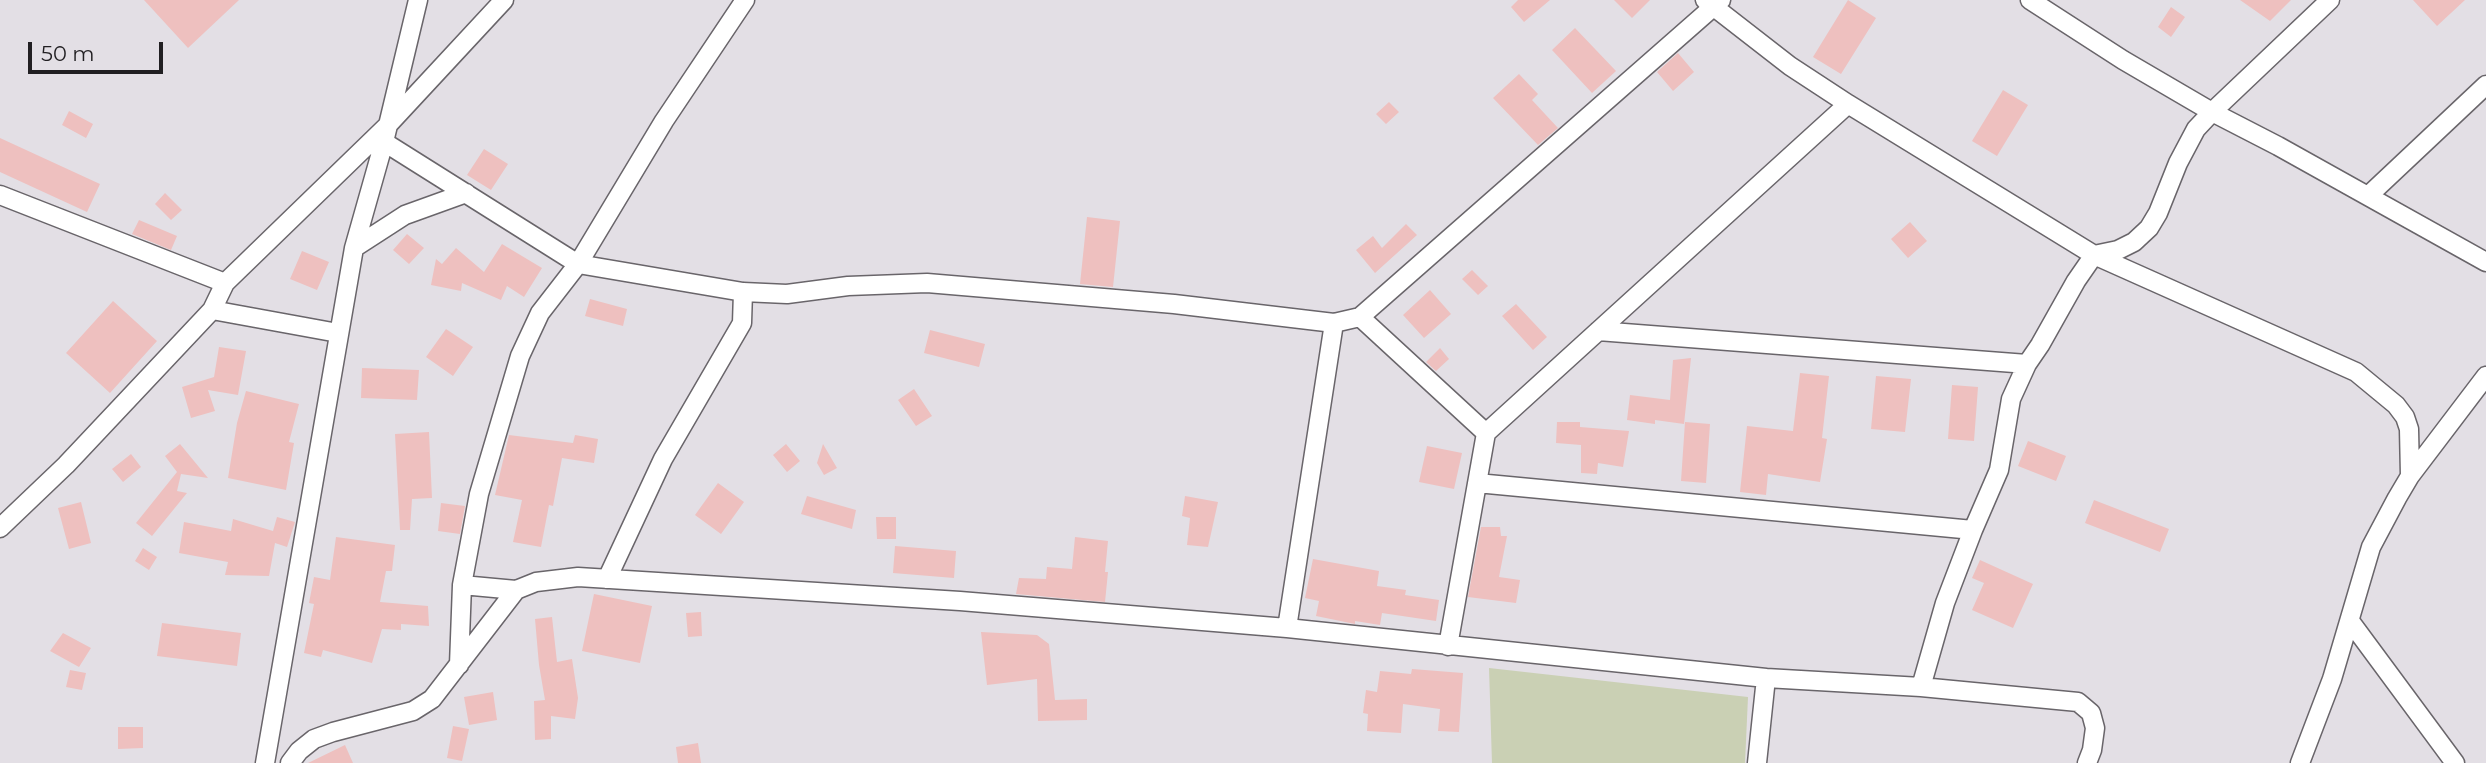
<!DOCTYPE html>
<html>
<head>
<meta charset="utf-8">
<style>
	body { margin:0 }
	#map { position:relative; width:2486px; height:763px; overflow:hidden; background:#e3dfe5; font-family:Montserrat,sans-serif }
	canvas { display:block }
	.scale { position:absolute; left:28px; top:42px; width:135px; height:32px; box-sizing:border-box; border:4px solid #211f22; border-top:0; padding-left:9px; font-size:21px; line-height:24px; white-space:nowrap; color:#211f22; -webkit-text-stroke:5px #e3dfe5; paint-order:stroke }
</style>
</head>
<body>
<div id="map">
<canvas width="2486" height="763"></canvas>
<div class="scale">50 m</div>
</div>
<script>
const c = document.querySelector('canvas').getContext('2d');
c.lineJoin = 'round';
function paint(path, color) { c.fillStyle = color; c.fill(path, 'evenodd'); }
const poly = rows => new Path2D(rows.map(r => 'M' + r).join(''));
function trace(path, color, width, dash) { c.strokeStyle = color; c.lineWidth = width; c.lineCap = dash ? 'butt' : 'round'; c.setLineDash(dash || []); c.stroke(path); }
const green = poly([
	[1489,668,1748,697,1745,763,1492,763]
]);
const building = poly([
	[144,0,239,0,188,48],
	[1518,0,1550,0,1524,22,1511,7],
	[1614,0,1650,0,1632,18],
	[1848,0,1876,18,1841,74,1813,57],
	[2240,0,2291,0,2270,21],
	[2413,0,2465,0,2437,26],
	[2171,7,2185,17,2171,37,2158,27],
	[1575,28,1616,71,1592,93,1552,50],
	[1678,53,1694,72,1673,91,1657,72],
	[1519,74,1538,94,1532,100,1558,128,1538,145,1493,98],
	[2003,90,2028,105,1997,156,1972,141],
	[1389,102,1399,112,1386,124,1376,114],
	[69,111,93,124,86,138,62,125],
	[0,138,100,184,87,212,0,172],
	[484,149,508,164,491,190,467,175],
	[165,193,182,210,171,220,155,204],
	[1087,217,1120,221,1113,287,1080,284],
	[139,220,177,236,171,250,132,234],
	[1910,222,1927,241,1908,258,1891,239],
	[1406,224,1417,235,1375,273,1356,250,1373,236,1382,248],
	[407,234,424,248,409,264,393,250],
	[502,244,542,268,524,297,507,286,501,300,462,283,461,291,431,285,436,259,442,264,456,248,484,272],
	[302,251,329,262,317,290,290,279],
	[1472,270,1488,286,1478,295,1462,279],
	[1430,290,1451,314,1424,338,1403,315],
	[590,299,627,309,623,326,585,316],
	[113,301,157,341,110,393,66,353],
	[1516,304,1547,337,1533,350,1502,316],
	[446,329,473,347,453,376,426,357],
	[930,330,985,344,979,367,924,353],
	[219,347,246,351,238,395,208,390,215,411,191,418,182,387,214,377],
	[1440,348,1449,359,1436,371,1426,362],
	[1691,358,1684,424,1655,420,1655,424,1627,420,1630,395,1670,400,1673,360],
	[362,368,419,370,417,400,361,398],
	[1800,373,1829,376,1822,438,1827,439,1820,482,1768,474,1766,495,1740,492,1747,426,1793,431],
	[1876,376,1911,379,1905,432,1871,429],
	[1952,385,1978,387,1974,441,1948,439],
	[914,389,932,416,916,426,898,400],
	[246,391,299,404,289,442,294,443,286,490,228,478,237,423],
	[1557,422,1580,422,1580,427,1629,431,1623,467,1598,463,1597,474,1581,473,1581,445,1556,443],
	[1685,422,1710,424,1706,483,1681,481],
	[429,432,432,498,412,499,410,530,400,530,395,434],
	[509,435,573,443,575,435,598,439,594,463,562,458,553,506,549,505,541,547,513,542,522,500,495,495],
	[2028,441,2066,456,2056,481,2018,466],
	[180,444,208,478,181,474,177,491,187,493,152,536,136,523,177,472,165,456],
	[786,444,800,461,787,472,773,455],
	[823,444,837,468,824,475,817,463],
	[1427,446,1462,453,1454,489,1419,482],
	[131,454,141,467,123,482,112,469],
	[718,483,744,502,721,534,695,515],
	[807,496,856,510,852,529,801,514],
	[1185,496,1218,502,1208,547,1187,545,1190,518,1182,516],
	[2094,500,2169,529,2160,552,2085,523],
	[81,502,91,543,69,549,58,508],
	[441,503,465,506,460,534,438,531],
	[277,517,295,522,287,547,275,543,269,576,225,575,228,562,179,553,184,522,231,531,233,519,273,531],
	[876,517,896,517,896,539,877,539],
	[1481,527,1500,527,1501,536,1507,536,1499,577,1520,580,1516,603,1468,597],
	[336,537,395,545,392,571,386,571,380,602,428,606,429,626,401,624,401,630,382,629,372,663,323,650,321,657,304,653,314,604,309,603,314,577,330,580],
	[1075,537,1108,541,1105,572,1108,572,1105,602,1016,594,1019,578,1046,579,1047,567,1072,569],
	[895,546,956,551,954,578,893,573],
	[143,548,157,557,149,570,135,561],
	[1313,559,1379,571,1377,586,1406,590,1405,595,1439,600,1436,621,1382,613,1380,625,1355,621,1355,624,1316,616,1319,601,1305,598],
	[1980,560,2033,584,2013,628,1972,610,1984,583,1972,578],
	[594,594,652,606,640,663,582,651],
	[701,612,702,636,688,637,686,613],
	[552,617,557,662,572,659,578,698,575,719,551,716,551,739,535,740,534,701,545,700,539,665,535,619],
	[162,623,241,633,237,666,157,656],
	[981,632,1037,635,1049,644,1055,700,1087,699,1087,720,1038,721,1037,679,987,685],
	[63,633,91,648,79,667,50,651],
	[1412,669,1463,673,1459,732,1438,731,1440,709,1403,704,1401,733,1367,731,1368,714,1363,713,1366,690,1377,692,1380,671,1411,674],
	[70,670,86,673,82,690,66,687],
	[493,692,497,720,469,725,464,697],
	[453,726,469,729,462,761,447,758],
	[118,727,143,727,143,748,118,749],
	[698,743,701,763,678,763,676,747],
	[345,745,353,763,308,763]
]);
const minor = poly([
	[1705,0,1790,66,1848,104,2094,255,2356,372,2396,405,2405,417,2409,429,2410,476],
	[2030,0,2123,60,2212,112,2278,146,2486,262],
	[384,142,578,264,743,292,787,294,848,286,927,283,1174,304,1334,323,1360,317,1721,0],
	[0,195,225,283,387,126,504,0],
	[2368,196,2486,85],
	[354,248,405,215,466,193],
	[212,310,338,333],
	[1360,317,1486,433],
	[1598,331,2027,364],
	[1477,483,1973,530],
	[0,528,66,465,212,310,225,283],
	[607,579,663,459,742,323,743,292],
	[462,585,516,590],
	[2350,621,2455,763],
	[1287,628,1334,323],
	[1448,646,1486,433,1848,104],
	[459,665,462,585,479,494,520,356,540,313,578,264,664,121,745,0],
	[1921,687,1945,603,1973,530,1999,470,2011,399,2027,364,2040,345,2076,281,2094,255,2118,250,2134,242,2149,228,2158,213,2178,163,2196,129,2212,112,2330,0],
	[265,763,354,248,384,142,418,0],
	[290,763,299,751,314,739,333,732,413,711,432,699,516,590,536,582,578,577,960,601,1287,628,1766,678,1921,687,2078,702,2091,713,2095,728,2092,750,2087,763],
	[1757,763,1766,678],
	[2300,763,2332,679,2371,547,2397,498,2410,476,2486,376]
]);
paint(green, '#cad0b4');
paint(building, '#eec0bf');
trace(minor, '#69656a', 21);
trace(minor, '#fff', 18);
</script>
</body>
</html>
